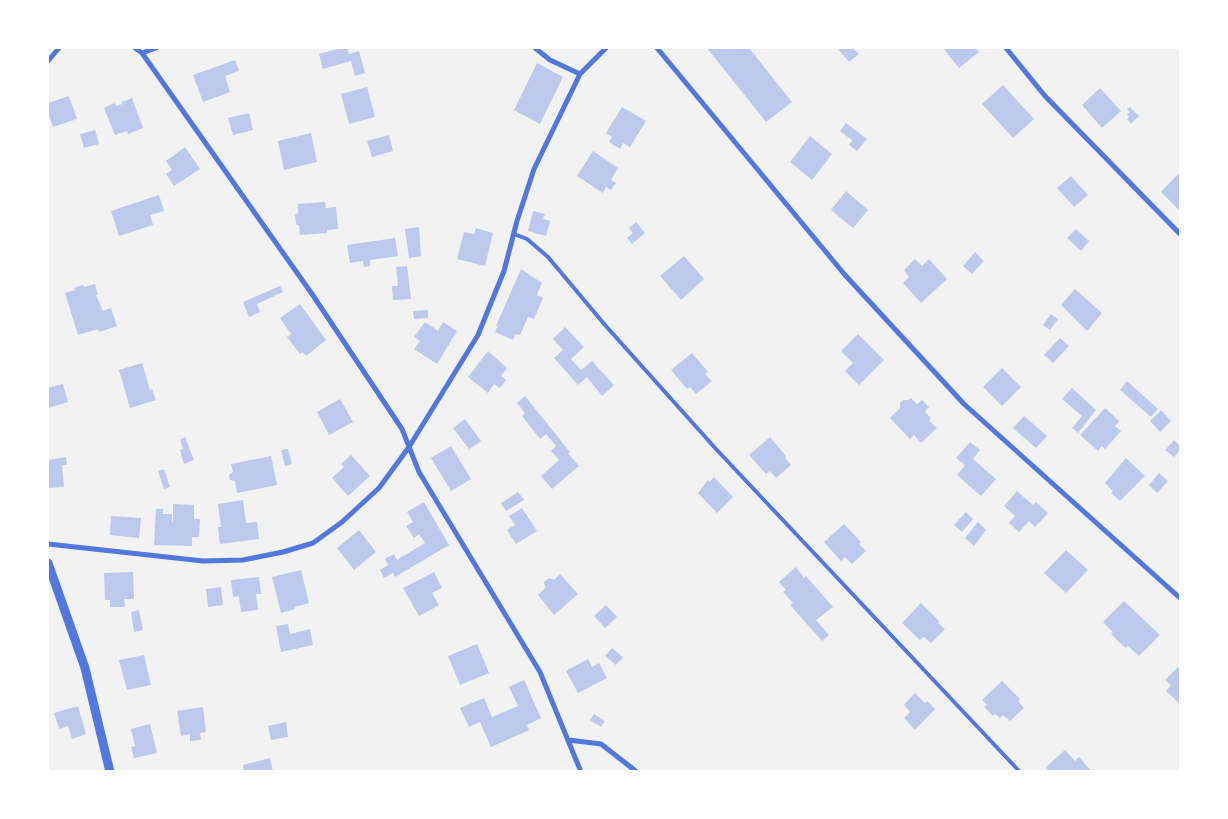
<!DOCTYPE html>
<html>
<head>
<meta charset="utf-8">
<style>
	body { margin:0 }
	#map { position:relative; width:1228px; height:819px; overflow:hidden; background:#f2f2f2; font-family:Spectral,serif }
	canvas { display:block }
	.frame { position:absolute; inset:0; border:49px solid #fff; pointer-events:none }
</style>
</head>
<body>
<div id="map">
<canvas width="1228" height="819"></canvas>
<div class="frame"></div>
</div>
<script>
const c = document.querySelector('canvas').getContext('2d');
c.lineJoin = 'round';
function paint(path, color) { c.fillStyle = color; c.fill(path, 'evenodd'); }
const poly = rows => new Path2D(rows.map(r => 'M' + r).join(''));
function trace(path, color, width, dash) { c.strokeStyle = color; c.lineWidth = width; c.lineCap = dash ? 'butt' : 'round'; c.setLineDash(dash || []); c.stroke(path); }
const building = poly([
	[343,48,347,48,349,54,359,51,365,73,355,76,351,61,323,69,319,54],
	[707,48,749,48,792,102,766,122],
	[837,48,853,48,859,54,849,62],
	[943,48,975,48,979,52,959,68],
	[235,60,239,71,225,76,230,92,203,102,193,75],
	[537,63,563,77,540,124,514,110],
	[1003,85,1034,119,1013,138,982,104],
	[367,87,375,117,349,124,341,94],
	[1100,88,1121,111,1102,128,1082,105],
	[69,96,77,119,53,127,48,113,48,103],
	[132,98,143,128,128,134,127,131,115,135,104,108,115,103,116,106,122,104,122,102],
	[622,107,646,121,630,147,623,143,620,149,609,142,612,137,606,133],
	[1130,107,1139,116,1131,124,1127,119,1129,117,1127,114,1130,112,1127,109],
	[249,113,253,130,233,135,228,118],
	[846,123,867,139,857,151,849,145,852,140,840,131],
	[95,130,99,144,84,148,80,134],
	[311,133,317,162,284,170,278,141],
	[389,135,393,151,372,157,367,141],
	[810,136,832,154,812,180,790,162],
	[185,147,200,169,174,186,166,174,172,170,166,161],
	[593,151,618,168,611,180,616,183,611,190,606,187,603,193,577,176],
	[1179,173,1180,175,1179,210,1161,192],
	[1071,176,1088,195,1074,207,1057,188],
	[846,191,868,210,853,228,831,210],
	[159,195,164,211,150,215,153,225,119,236,111,211],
	[325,202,326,208,336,207,338,229,327,230,327,233,300,235,299,226,296,224,295,215,298,213,298,204],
	[533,211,545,214,543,219,550,221,546,236,528,231],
	[636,222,645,233,632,244,627,238,633,233,629,228],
	[419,227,421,256,409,258,405,229],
	[476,228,493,233,485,266,457,259,464,232,474,234],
	[1076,229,1089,241,1081,251,1067,238],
	[395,238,398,256,370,260,370,266,364,267,363,261,350,263,347,245],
	[975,252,984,261,972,274,963,266],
	[684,256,704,279,681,300,660,276],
	[915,259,922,266,929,259,947,279,921,303,903,283,909,277,904,270],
	[407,266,411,299,393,300,392,286,398,286,396,267],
	[521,269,542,283,537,295,543,298,534,319,528,317,520,335,515,334,513,340,495,332,498,326,496,326],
	[95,284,98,295,96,295,103,311,111,308,117,326,99,332,98,329,78,335,65,293,75,290,74,288,83,285,84,287],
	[280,286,283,292,257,304,260,312,249,317,243,302],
	[1075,289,1102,313,1087,331,1061,305],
	[300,304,326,340,306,356,303,352,300,354,287,337,291,334,280,318],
	[428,310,428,318,414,319,413,311],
	[1051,314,1058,319,1050,330,1043,325],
	[425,322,438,331,443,322,457,331,437,364,414,349,420,341,414,337],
	[565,327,584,347,571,359,581,370,592,361,614,385,602,396,587,377,578,385,554,358,563,350,553,339],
	[858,334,884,360,859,385,845,371,853,363,841,351],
	[1060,338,1069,346,1053,363,1044,355],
	[488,351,507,368,501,376,506,380,500,388,494,384,488,393,468,377],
	[692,353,708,372,705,374,712,381,696,394,690,387,687,389,671,370],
	[142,363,150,390,152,389,156,400,130,408,119,370],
	[1002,368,1021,387,1002,406,983,387],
	[1127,381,1158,409,1151,417,1120,390],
	[63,384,68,402,48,408,48,388],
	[1072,388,1096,410,1078,433,1072,428,1082,416,1062,399],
	[525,396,570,452,568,453,579,466,552,489,541,476,559,460,551,451,556,446,546,434,540,439,522,416,525,413,517,403],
	[911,398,917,404,922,400,929,407,925,412,931,418,929,421,937,428,921,443,914,435,910,439,890,418,900,408,900,403,903,400,908,400],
	[340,399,353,422,329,435,317,412],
	[1105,408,1119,421,1115,426,1121,431,1105,449,1102,446,1098,451,1080,435],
	[1161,410,1171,421,1160,432,1150,421],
	[1024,416,1047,436,1036,448,1013,428],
	[465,419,481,441,469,449,453,428],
	[185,437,194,460,184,464,180,450,183,449,180,440],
	[770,437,786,456,785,458,791,465,776,478,770,471,766,474,749,455],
	[1174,440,1180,446,1180,450,1174,457,1165,450],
	[970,442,980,450,973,459,996,479,981,496,957,475,965,465,956,458],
	[451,446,471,479,451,491,431,458],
	[288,449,292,464,285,466,281,450],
	[351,455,370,476,348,496,332,478,344,467,341,464],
	[271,456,277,485,237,493,235,481,230,480,229,475,233,472,231,464],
	[66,457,67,465,62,465,64,487,48,488,48,460],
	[1126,458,1145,476,1120,501,1111,493,1113,491,1105,483],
	[164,469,170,487,164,489,158,471],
	[1159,473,1168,481,1157,493,1149,485],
	[714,477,733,497,717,513,698,493,708,480,709,482],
	[1017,491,1033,505,1036,502,1048,513,1035,527,1029,521,1019,532,1009,523,1015,516,1004,506],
	[518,492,524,500,506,511,501,503],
	[243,500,246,523,257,522,259,539,220,544,218,527,221,527,218,504],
	[424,502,449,545,395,577,393,573,384,578,380,570,388,565,385,559,394,554,397,560,425,543,419,534,414,538,406,526,413,522,407,512],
	[173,504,194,505,194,519,200,519,199,537,192,537,192,546,154,545,156,509,163,509,163,514,172,514,172,522,173,522],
	[522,508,537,531,516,544,507,530,515,525,509,516],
	[966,512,973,519,962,532,954,525],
	[111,516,141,518,139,538,110,535],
	[978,522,986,530,974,546,965,538],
	[844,524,861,542,859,544,866,551,852,564,845,557,841,561,824,542],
	[359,530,376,552,354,570,337,548],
	[1066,550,1088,570,1066,593,1044,573],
	[796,567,804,578,806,576,833,607,816,620,829,635,822,641,790,605,793,603,783,592,786,590,779,582],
	[301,570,309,603,295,607,295,609,281,613,272,577],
	[133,572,134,599,124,599,125,607,110,607,110,600,105,600,104,573],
	[434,572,442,588,432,593,439,605,419,616,403,588],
	[560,574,578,594,554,615,538,595,545,588,544,582,549,578,554,580],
	[259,577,261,594,256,594,258,610,241,612,239,596,233,597,231,580],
	[221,587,223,605,208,607,206,589],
	[1124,601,1160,635,1139,656,1128,646,1126,648,1119,642,1111,634,1113,632,1103,622],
	[921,603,939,621,938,623,945,629,931,643,924,637,920,640,902,623],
	[606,605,617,617,605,628,594,616],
	[139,610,143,630,134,632,131,612],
	[288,624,290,634,310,629,313,645,281,652,276,626],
	[477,644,489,673,460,685,448,656],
	[612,648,623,657,616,665,605,656],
	[144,655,151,685,127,690,119,660],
	[588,659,592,667,599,663,607,678,578,693,566,671],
	[1178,667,1180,669,1180,704,1166,691,1171,685,1165,680],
	[524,680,541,718,527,725,529,730,491,747,480,722,469,727,460,708,484,698,492,717,518,706,509,687],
	[1002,681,1020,699,1018,701,1024,708,1010,721,1003,715,1000,718,995,714,993,716,984,707,987,705,982,700],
	[915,693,925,703,927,701,935,709,915,730,904,718,910,712,904,705],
	[78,706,86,734,72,739,68,726,59,729,54,713],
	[203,707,206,732,200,733,201,740,190,741,190,734,181,736,177,711],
	[594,714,605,721,601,727,590,720],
	[286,722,288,737,271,740,268,726],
	[150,724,157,753,134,758,131,747,135,746,131,729],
	[1065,750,1075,761,1079,757,1092,772,1050,772,1046,767],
	[270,758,273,772,244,772,243,765]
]);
const service = poly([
	[514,234,527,239,548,257,605,325,716,449,1020,772]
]);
const minor = poly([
	[135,48,142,53,312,294,402,429,419,472,540,672,581,772],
	[535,48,550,60,580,74],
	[657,48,845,275,964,404,1180,598],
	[1006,48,1045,96,1180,234],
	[142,53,156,48],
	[48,61,59,48],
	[48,544,203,561,243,560,283,552,313,543,342,522,379,488,409,447,478,335,504,271,517,221,534,169,580,74,606,48],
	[569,740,601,744,637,772]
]);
const tertiary = poly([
	[48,563,85,668,110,772]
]);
paint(building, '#bdc9ec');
trace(service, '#5277de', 4);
trace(minor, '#5277de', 5);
trace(tertiary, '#5277de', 9);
</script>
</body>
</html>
